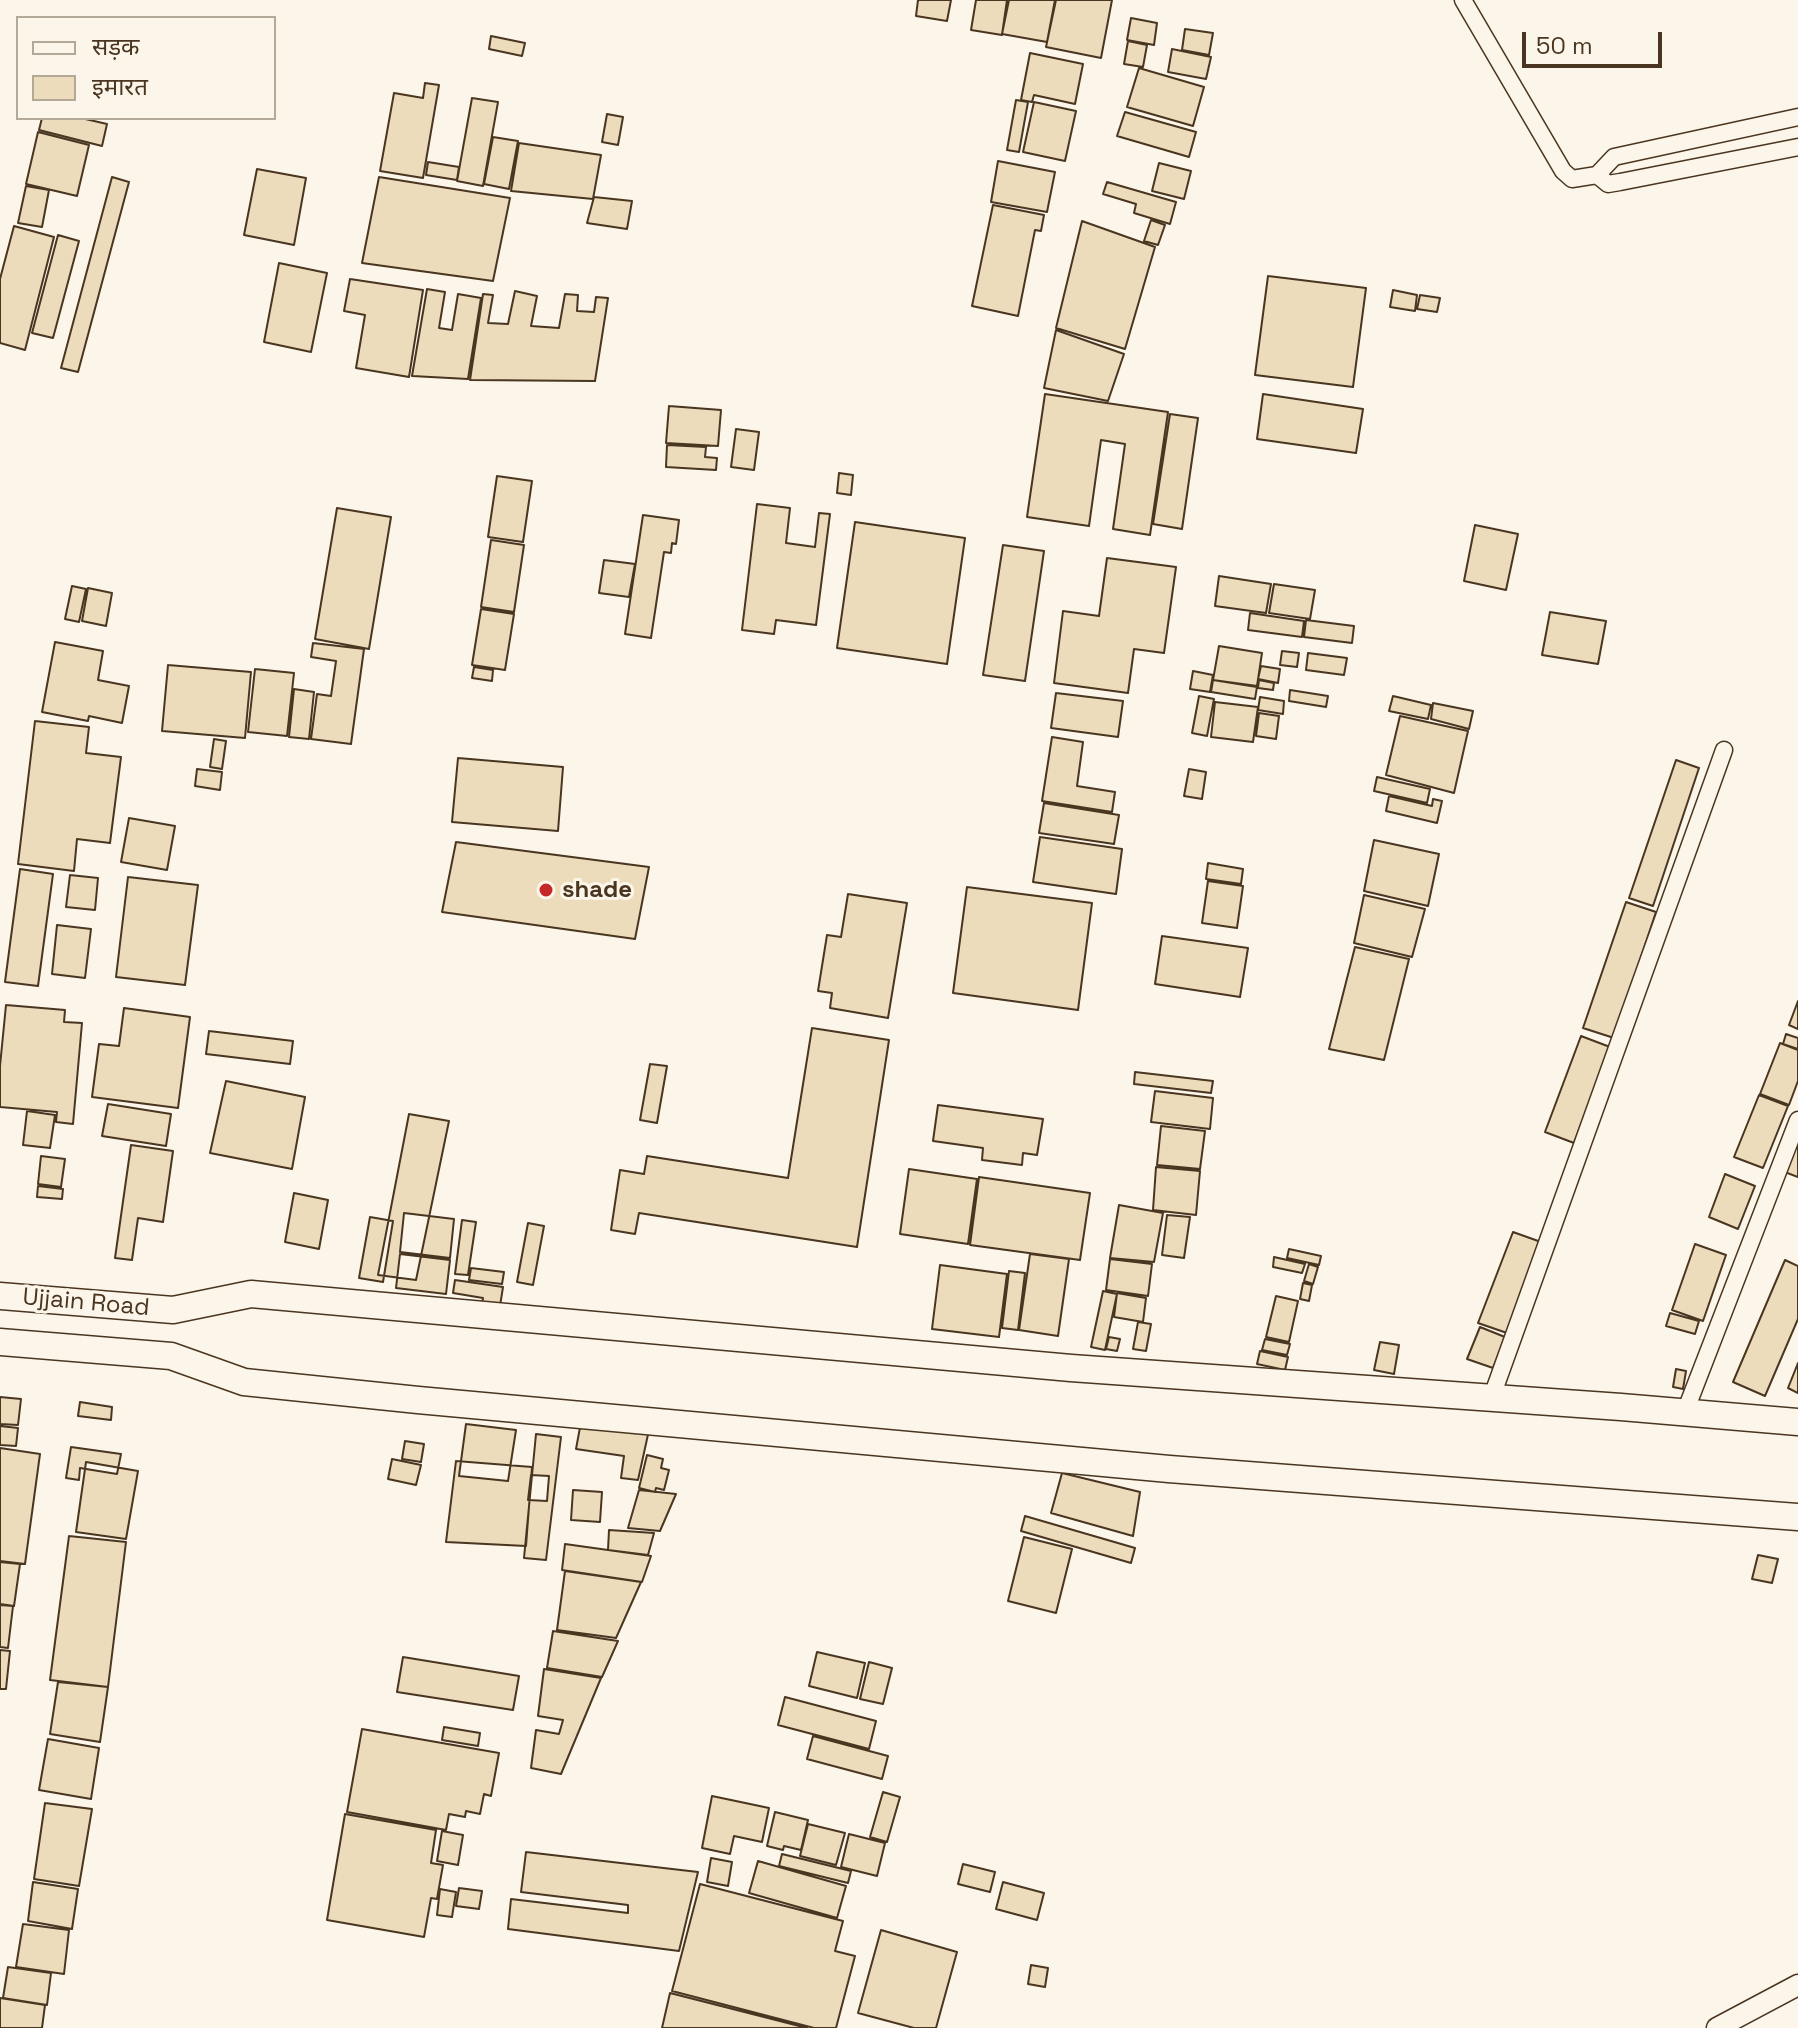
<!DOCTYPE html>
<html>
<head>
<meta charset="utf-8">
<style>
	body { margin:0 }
	#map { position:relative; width:1798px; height:2028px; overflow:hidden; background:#fbf6e9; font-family:"Space Grotesk","Noto Sans Devanagari",sans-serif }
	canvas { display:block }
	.legend { position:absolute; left:16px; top:16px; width:260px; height:104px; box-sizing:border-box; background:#fbf6e9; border:2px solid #b4a999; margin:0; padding:10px 14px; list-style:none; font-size:24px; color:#4a3520 }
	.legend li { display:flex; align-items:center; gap:16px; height:40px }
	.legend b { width:40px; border:2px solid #b4a999 }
	.scale { position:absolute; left:1522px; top:32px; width:140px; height:36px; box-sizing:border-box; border:4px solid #4a3520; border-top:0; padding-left:10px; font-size:24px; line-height:28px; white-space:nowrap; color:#4a3520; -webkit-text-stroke:6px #fbf6e9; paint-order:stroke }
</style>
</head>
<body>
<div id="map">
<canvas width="1798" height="2028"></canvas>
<ul class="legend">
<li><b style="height:10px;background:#fbf6e9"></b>सड़क</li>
<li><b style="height:22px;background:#ecdcbc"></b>इमारत</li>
</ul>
<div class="scale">50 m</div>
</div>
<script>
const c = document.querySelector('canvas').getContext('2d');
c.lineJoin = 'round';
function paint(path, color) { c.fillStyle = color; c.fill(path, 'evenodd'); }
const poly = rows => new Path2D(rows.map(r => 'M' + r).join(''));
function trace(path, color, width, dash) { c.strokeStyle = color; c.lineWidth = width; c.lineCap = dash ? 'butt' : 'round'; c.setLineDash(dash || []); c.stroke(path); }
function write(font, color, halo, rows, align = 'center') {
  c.font = font + ' "Space Grotesk",sans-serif'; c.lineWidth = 6; c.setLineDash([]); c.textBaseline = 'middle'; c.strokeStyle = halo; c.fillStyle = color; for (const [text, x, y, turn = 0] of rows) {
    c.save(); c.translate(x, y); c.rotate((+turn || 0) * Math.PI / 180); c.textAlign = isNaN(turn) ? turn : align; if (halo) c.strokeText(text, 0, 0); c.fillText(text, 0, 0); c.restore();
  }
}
const building = poly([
	[918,0,951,0,947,21,916,16,918,0],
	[976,0,1007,0,1002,35,971,30,976,0],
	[1009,0,1055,0,1047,42,1002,34,1009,0],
	[1056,0,1112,0,1101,58,1046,47,1056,0],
	[1131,18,1157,23,1154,45,1127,40,1131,18],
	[1185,29,1213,33,1209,55,1182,50,1185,29],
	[491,36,525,43,522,56,489,49,491,36],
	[1128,41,1147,45,1143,67,1124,64,1128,41],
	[1172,49,1211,57,1206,79,1168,72,1172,49],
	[1030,53,1083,64,1075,104,1034,95,1032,102,1021,100,1030,53],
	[1139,68,1204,87,1193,126,1127,107,1139,68],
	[425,83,439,85,423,178,380,171,394,93,423,98,425,83],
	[472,98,498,102,483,186,457,181,472,98],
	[1016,100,1028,102,1019,152,1007,150,1016,100],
	[1034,102,1076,111,1065,161,1023,152,1034,102],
	[1125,112,1196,132,1189,157,1117,136,1125,112],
	[607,114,623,117,618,145,602,142,607,114],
	[42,118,81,118,107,124,102,146,39,130,42,118],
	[38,132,89,145,77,196,26,184,38,132],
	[493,137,518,141,509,189,484,184,493,137],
	[519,143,601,155,593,199,511,191,519,143],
	[998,161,1055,172,1047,212,991,202,998,161],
	[428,162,459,167,457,180,426,175,428,162],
	[1159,163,1191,171,1184,199,1152,191,1159,163],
	[257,169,306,178,294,245,244,235,257,169],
	[112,177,129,182,78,372,61,368,112,177],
	[379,177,510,198,493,281,362,263,379,177],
	[1107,182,1176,202,1170,224,1134,213,1136,204,1103,194,1107,182],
	[26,186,49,190,42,227,18,223,26,186],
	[594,197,632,201,627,229,587,223,594,197],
	[993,205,1044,215,1041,231,1035,230,1018,316,972,306,993,205],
	[1151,220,1165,225,1158,245,1144,241,1151,220],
	[1082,221,1155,247,1125,349,1056,328,1082,221],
	[14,226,54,237,25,350,0,343,0,279,14,226],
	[58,235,79,241,53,338,32,333,58,235],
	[279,263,327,273,311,352,264,342,279,263],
	[1268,276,1366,288,1353,387,1255,375,1268,276],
	[350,279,423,290,409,377,356,368,365,315,344,311,350,279],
	[427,289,445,292,439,328,452,330,458,294,481,298,468,379,412,376,427,289],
	[1393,290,1417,295,1415,311,1390,307,1393,290],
	[515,291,537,296,531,326,559,328,565,294,578,295,577,311,594,312,596,297,608,298,595,381,470,380,483,294,493,295,488,323,508,324,515,291],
	[1420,295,1440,298,1437,312,1417,309,1420,295],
	[1056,330,1124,354,1108,401,1044,388,1056,330],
	[1045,394,1168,412,1150,535,1113,529,1125,444,1101,440,1089,526,1027,517,1045,394],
	[1263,394,1363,409,1356,453,1257,439,1263,394],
	[669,406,721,410,718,446,666,443,669,406],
	[1170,414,1198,418,1182,529,1153,524,1170,414],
	[736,429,759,432,754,470,731,467,736,429],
	[667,445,706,447,705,457,717,458,716,470,666,467,667,445],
	[839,473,853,475,851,495,837,493,839,473],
	[497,476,532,481,523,542,488,537,497,476],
	[757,504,790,508,786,543,815,547,819,513,830,514,816,625,776,620,774,634,742,630,757,504],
	[337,508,391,517,369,649,315,639,337,508],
	[643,515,679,520,676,544,672,543,671,553,664,552,651,638,625,634,643,515],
	[855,522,965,538,947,664,837,648,855,522],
	[1475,525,1518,534,1506,590,1464,581,1475,525],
	[491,540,524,545,514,612,481,607,491,540],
	[1003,545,1044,551,1025,681,983,675,1003,545],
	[1107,558,1176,567,1164,653,1134,649,1128,693,1054,683,1063,611,1099,616,1107,558],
	[604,560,635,564,629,597,599,593,604,560],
	[1219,576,1271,584,1266,613,1215,606,1219,576],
	[1274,584,1315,590,1310,619,1269,613,1274,584],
	[72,586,86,589,79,622,65,619,72,586],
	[88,588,112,593,106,626,82,621,88,588],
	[481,609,514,614,505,670,472,665,481,609],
	[1550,612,1606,621,1598,664,1542,655,1550,612],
	[1250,613,1304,621,1302,637,1248,630,1250,613],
	[1306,620,1354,626,1352,643,1304,637,1306,620],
	[55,642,103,651,98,680,129,686,122,723,89,716,88,721,42,712,55,642],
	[313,643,364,649,351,744,311,739,317,694,331,696,336,661,311,657,313,643],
	[1219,646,1262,653,1257,686,1213,680,1219,646],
	[1282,651,1299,653,1297,667,1280,665,1282,651],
	[1308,653,1347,658,1344,675,1306,670,1308,653],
	[168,665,251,672,245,738,162,731,168,665],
	[1261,666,1280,669,1278,683,1258,679,1261,666],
	[474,667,493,670,492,681,472,678,474,667],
	[255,669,294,673,287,736,248,732,255,669],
	[1193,671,1213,675,1210,692,1190,689,1193,671],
	[1213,680,1257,687,1255,699,1211,692,1213,680],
	[1259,680,1274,683,1273,690,1258,688,1259,680],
	[294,689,314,692,309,739,289,737,294,689],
	[1290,690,1328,696,1326,707,1289,701,1290,690],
	[1056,693,1123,701,1118,737,1051,728,1056,693],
	[1199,696,1214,699,1207,736,1192,733,1199,696],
	[1393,696,1431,705,1428,719,1389,711,1393,696],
	[1260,697,1284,701,1283,714,1258,710,1260,697],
	[1215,702,1258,707,1253,742,1211,737,1215,702],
	[1433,703,1473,711,1469,729,1431,719,1433,703],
	[1259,713,1279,716,1276,739,1256,736,1259,713],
	[1400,716,1468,731,1454,793,1386,775,1400,716],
	[35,721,89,727,86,753,121,757,110,843,77,839,74,871,18,864,35,721],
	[1052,737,1083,742,1077,786,1115,792,1112,812,1042,801,1052,737],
	[214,739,226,741,222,769,210,767,214,739],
	[458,758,563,767,558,831,452,822,458,758],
	[1676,760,1699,768,1653,906,1629,898,1676,760],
	[197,769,222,772,220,790,195,786,197,769],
	[1189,769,1206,772,1202,799,1184,796,1189,769],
	[1377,777,1430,789,1427,803,1374,791,1377,777],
	[1389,796,1432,806,1433,799,1442,801,1437,823,1386,811,1389,796],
	[1044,803,1119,815,1114,844,1039,833,1044,803],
	[129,818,175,826,167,870,121,862,129,818],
	[1040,837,1122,849,1116,894,1033,882,1040,837],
	[1374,840,1439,854,1428,906,1364,891,1374,840],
	[456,842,649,867,635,939,442,912,456,842],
	[1208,863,1243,869,1241,884,1206,879,1208,863],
	[20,869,53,874,38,986,5,982,20,869],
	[70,875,98,878,95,910,66,907,70,875],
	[128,877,198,885,185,985,116,977,128,877],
	[1208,881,1243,886,1237,928,1202,923,1208,881],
	[967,887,1092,903,1078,1010,953,993,967,887],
	[848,894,907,903,888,1018,830,1008,832,993,818,991,827,935,841,937,848,894],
	[1364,895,1425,909,1412,957,1354,943,1364,895],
	[1626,902,1656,912,1614,1038,1583,1028,1626,902],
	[57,925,91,929,85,978,52,974,57,925],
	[1162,936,1248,948,1240,997,1155,984,1162,936],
	[1355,947,1409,959,1384,1060,1329,1049,1355,947],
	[1798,1001,1798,1029,1789,1025,1798,1001],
	[6,1005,65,1010,64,1022,82,1023,73,1124,56,1122,57,1112,0,1107,0,1066,6,1005],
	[124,1008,190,1017,178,1108,92,1097,99,1044,119,1046,124,1008],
	[812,1028,889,1040,857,1247,639,1213,635,1234,611,1230,620,1170,644,1174,647,1156,788,1178,812,1028],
	[209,1031,293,1041,290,1064,206,1054,209,1031],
	[1786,1034,1798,1038,1798,1049,1783,1044,1786,1034],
	[1581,1036,1610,1047,1574,1143,1545,1132,1581,1036],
	[1780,1043,1798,1050,1798,1081,1789,1105,1760,1094,1780,1043],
	[650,1064,667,1066,657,1123,640,1120,650,1064],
	[1135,1072,1213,1081,1211,1093,1134,1084,1135,1072],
	[226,1081,305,1097,292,1169,210,1153,226,1081],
	[1155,1091,1213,1098,1210,1129,1151,1122,1155,1091],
	[1759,1095,1788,1106,1763,1168,1734,1157,1759,1095],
	[108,1104,171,1114,166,1146,102,1136,108,1104],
	[938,1105,1043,1119,1037,1155,1023,1153,1022,1165,982,1160,983,1148,933,1141,938,1105],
	[27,1111,55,1115,50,1148,23,1145,27,1111],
	[409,1114,449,1121,416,1280,378,1275,409,1114],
	[1161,1126,1205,1131,1200,1169,1157,1165,1161,1126],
	[1798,1130,1798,1177,1782,1171,1798,1130],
	[131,1145,173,1151,163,1222,138,1218,132,1260,115,1258,131,1145],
	[41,1156,65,1159,61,1187,38,1184,41,1156],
	[1156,1167,1200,1171,1196,1215,1153,1210,1156,1167],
	[909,1169,977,1179,968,1244,900,1234,909,1169],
	[1725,1174,1755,1186,1738,1229,1709,1217,1725,1174],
	[979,1177,1090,1193,1080,1260,970,1245,979,1177],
	[38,1186,63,1189,62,1199,37,1197,38,1186],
	[294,1193,328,1200,319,1249,285,1242,294,1193],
	[1119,1205,1163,1213,1154,1262,1110,1258,1119,1205],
	[404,1213,454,1219,450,1258,400,1252,404,1213],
	[1167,1215,1190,1217,1184,1258,1162,1255,1167,1215],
	[370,1217,393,1221,383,1282,359,1278,370,1217],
	[462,1220,476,1222,468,1275,455,1274,462,1220],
	[528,1223,544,1226,533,1285,517,1282,528,1223],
	[1513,1232,1541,1242,1507,1333,1478,1323,1513,1232],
	[1695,1244,1726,1255,1703,1321,1672,1310,1695,1244],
	[1289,1249,1321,1256,1319,1265,1287,1258,1289,1249],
	[400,1254,450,1260,446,1294,396,1288,400,1254],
	[1030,1254,1069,1259,1058,1336,1019,1330,1030,1254],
	[1274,1257,1305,1264,1302,1273,1273,1267,1274,1257],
	[1110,1259,1152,1264,1148,1296,1106,1290,1110,1259],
	[1785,1260,1798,1266,1798,1319,1765,1396,1733,1382,1785,1260],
	[1309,1264,1318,1267,1313,1284,1304,1281,1309,1264],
	[940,1265,1007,1274,999,1337,932,1329,940,1265],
	[471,1268,504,1272,502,1284,469,1280,471,1268],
	[1009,1271,1025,1273,1018,1330,1002,1328,1009,1271],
	[455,1280,503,1287,500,1306,482,1304,483,1298,453,1293,455,1280],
	[1303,1283,1312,1285,1309,1301,1300,1299,1303,1283],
	[1103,1291,1117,1294,1105,1350,1091,1347,1103,1291],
	[1117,1293,1146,1298,1143,1322,1114,1317,1117,1293],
	[1276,1296,1298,1301,1289,1342,1266,1337,1276,1296],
	[1670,1313,1699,1321,1695,1334,1666,1326,1670,1313],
	[1138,1322,1151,1324,1146,1351,1133,1349,1138,1322],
	[1480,1327,1505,1337,1493,1368,1467,1359,1480,1327],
	[1109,1337,1120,1339,1117,1351,1106,1349,1109,1337],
	[1265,1339,1290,1344,1287,1355,1262,1350,1265,1339],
	[1380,1342,1399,1345,1394,1374,1374,1370,1380,1342],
	[1260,1351,1288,1357,1285,1370,1257,1364,1260,1351],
	[1798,1363,1798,1393,1788,1388,1798,1363],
	[1676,1369,1686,1371,1683,1389,1673,1387,1676,1369],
	[0,1397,21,1399,18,1425,0,1424,0,1397],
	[80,1402,112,1407,111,1420,78,1416,80,1402],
	[581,1422,649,1430,638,1480,621,1478,624,1456,576,1449,581,1422],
	[466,1424,516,1430,508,1481,459,1476,466,1424],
	[0,1426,18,1428,16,1446,0,1445,0,1426],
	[536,1434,561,1437,546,1560,524,1558,536,1434],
	[405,1441,424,1444,421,1462,402,1459,405,1441],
	[71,1447,121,1454,117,1474,80,1468,79,1480,66,1478,71,1447],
	[0,1448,40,1454,25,1564,0,1561,0,1448],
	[647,1455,663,1459,661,1468,669,1470,664,1490,656,1488,655,1492,639,1488,647,1455],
	[392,1459,421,1465,416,1485,388,1479,392,1459],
	[456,1461,532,1467,526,1546,446,1542,456,1461],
	[86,1462,138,1471,126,1539,76,1532,86,1462],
	[1062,1473,1140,1492,1133,1536,1051,1513,1062,1473],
	[531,1475,549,1476,547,1501,528,1500,531,1475],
	[573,1490,602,1492,600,1522,571,1520,573,1490],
	[639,1490,676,1494,660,1531,628,1528,639,1490],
	[1025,1516,1135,1548,1131,1563,1021,1531,1025,1516],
	[609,1530,654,1533,648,1555,608,1550,609,1530],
	[69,1536,126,1542,108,1687,50,1680,69,1536],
	[1024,1537,1072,1549,1056,1613,1008,1601,1024,1537],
	[565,1544,651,1556,642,1582,562,1570,565,1544],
	[1758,1555,1778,1559,1772,1583,1752,1579,1758,1555],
	[0,1562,20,1564,14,1606,0,1604,0,1562],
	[565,1571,641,1582,616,1638,557,1630,565,1571],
	[0,1605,13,1606,8,1648,0,1647,0,1605],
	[553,1631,618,1641,602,1677,547,1668,553,1631],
	[0,1650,10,1651,6,1689,0,1689,0,1650],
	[817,1652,865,1663,857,1698,809,1686,817,1652],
	[403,1657,519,1676,513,1710,397,1692,403,1657],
	[869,1662,892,1668,883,1704,860,1699,869,1662],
	[544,1669,601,1678,561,1774,531,1768,536,1730,559,1734,563,1720,538,1716,544,1669],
	[58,1682,108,1687,100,1742,50,1734,58,1682],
	[785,1697,876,1721,869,1749,778,1725,785,1697],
	[444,1727,480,1733,478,1746,442,1740,444,1727],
	[362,1729,499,1753,491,1796,484,1794,480,1814,466,1811,465,1817,449,1814,446,1830,347,1812,362,1729],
	[813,1736,888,1756,882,1779,807,1759,813,1736],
	[48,1739,99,1748,91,1799,39,1790,48,1739],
	[883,1792,900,1797,887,1842,870,1837,883,1792],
	[712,1796,769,1808,762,1842,734,1836,730,1854,702,1848,712,1796],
	[45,1803,92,1809,79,1886,34,1879,45,1803],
	[775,1812,808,1820,801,1850,784,1846,783,1850,767,1846,775,1812],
	[345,1814,436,1830,431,1863,443,1865,437,1899,431,1898,424,1937,327,1920,345,1814],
	[808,1824,845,1833,836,1865,800,1856,808,1824],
	[442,1831,463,1835,458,1865,437,1861,442,1831],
	[849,1834,885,1843,877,1876,841,1867,849,1834],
	[526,1852,698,1872,679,1951,508,1929,511,1899,628,1913,628,1905,521,1892,526,1852],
	[782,1854,851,1871,848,1883,779,1866,782,1854],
	[711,1858,732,1862,728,1886,707,1882,711,1858],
	[758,1861,846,1886,837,1918,749,1893,758,1861],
	[963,1864,995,1872,990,1892,958,1884,963,1864],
	[33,1882,78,1889,72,1929,28,1921,33,1882],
	[1003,1882,1044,1893,1037,1920,996,1909,1003,1882],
	[700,1884,843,1921,835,1951,855,1956,836,2028,814,2028,672,1991,700,1884],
	[459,1888,482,1891,479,1909,456,1906,459,1888],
	[440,1889,456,1892,452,1917,437,1915,440,1889],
	[23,1924,69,1930,64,1974,16,1967,23,1924],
	[881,1930,957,1952,936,2028,914,2028,858,2013,881,1930],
	[1031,1965,1048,1968,1045,1987,1028,1984,1031,1965],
	[8,1967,51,1973,47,2005,3,1998,8,1967],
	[670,1993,807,2028,662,2028,670,1993],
	[0,1998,45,2005,42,2028,0,2028,0,1998]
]);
const minor = poly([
	[1463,0,1563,171,1572,179,1597,175,1614,157,1798,117],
	[1597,175,1608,184,1620,182,1798,147],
	[1491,1399,1724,750],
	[1685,1412,1798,1120]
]);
const tertiary = poly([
	[1717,2028,1798,1985]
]);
const primary = poly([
	[0,1296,173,1310,251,1294,1071,1368,1621,1407,1798,1422],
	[0,1342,171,1356,244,1382,418,1400,1169,1469,1798,1517]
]);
const markers = [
	[546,890,8,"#c62828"]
];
const poiNames = [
	["shade",562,890]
];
const streetNames = [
	["Ujjain Road",86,1303,5]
];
paint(building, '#ecdcbc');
trace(building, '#4a3520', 2);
trace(minor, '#4a3520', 19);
trace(tertiary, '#4a3520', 23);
trace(primary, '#4a3520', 29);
trace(minor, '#fbf6e9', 16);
trace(tertiary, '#fbf6e9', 20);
trace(primary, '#fbf6e9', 26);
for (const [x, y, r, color] of markers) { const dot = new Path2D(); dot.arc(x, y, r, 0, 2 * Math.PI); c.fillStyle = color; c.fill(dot); trace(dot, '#fbf6e9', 3); }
write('bold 24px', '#4a3520', '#fbf6e9', poiNames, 'left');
write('24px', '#4a3520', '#fbf6e9', streetNames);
</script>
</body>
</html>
